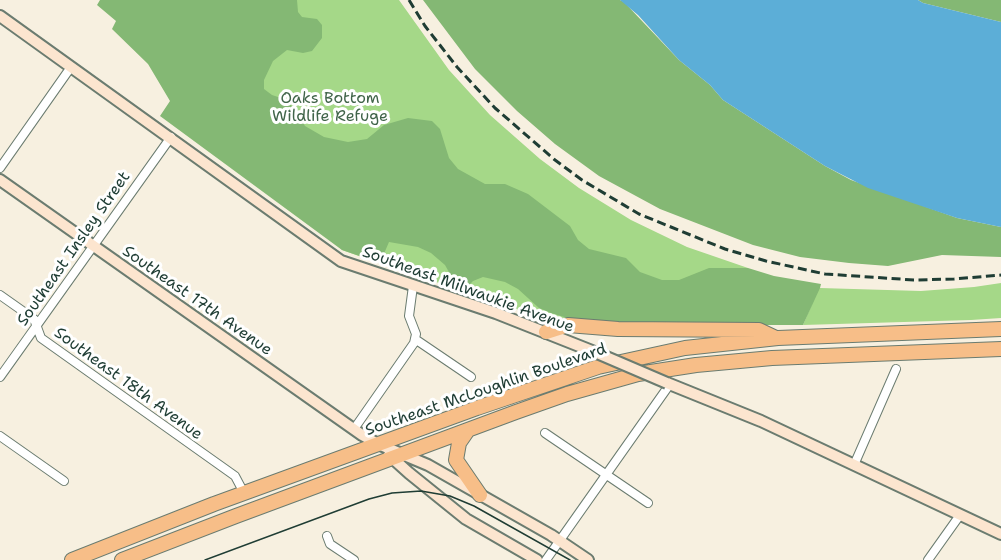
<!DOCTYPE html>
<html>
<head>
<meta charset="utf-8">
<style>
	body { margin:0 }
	canvas { display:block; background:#f7f0e0 }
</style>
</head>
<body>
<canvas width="1001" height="560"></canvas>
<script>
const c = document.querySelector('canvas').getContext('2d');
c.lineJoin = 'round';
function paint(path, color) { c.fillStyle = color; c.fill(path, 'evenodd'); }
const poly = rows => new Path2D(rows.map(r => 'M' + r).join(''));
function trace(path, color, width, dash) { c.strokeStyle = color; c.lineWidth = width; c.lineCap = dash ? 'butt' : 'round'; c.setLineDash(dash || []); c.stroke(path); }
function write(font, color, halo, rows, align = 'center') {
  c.font = font + ' "Shantell Sans",sans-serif'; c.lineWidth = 6; c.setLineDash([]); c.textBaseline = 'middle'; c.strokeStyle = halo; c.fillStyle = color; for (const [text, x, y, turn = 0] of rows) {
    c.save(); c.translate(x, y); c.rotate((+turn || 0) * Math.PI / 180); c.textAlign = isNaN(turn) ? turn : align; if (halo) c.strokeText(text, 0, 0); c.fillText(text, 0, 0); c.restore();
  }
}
const green = poly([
	[129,0,399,0,449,70,490,115,540,159,579,188,631,220,687,247,748,268,733,268,783,282,820,288,921,291,974,287,1001,283,1001,318,971,320,803,325,812,304,592,322,528,313,356,255,342,250]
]);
const forest = poly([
	[100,0,297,0,298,12,302,17,317,19,322,25,322,38,312,51,303,53,287,50,273,61,264,80,264,89,272,95,284,99,295,109,305,126,324,137,348,142,367,139,384,125,408,118,432,121,440,129,449,158,458,169,485,184,505,184,528,194,570,226,578,240,589,249,626,258,640,272,662,280,679,280,709,268,748,268,774,276,821,284,820,288,803,325,627,325,574,320,551,313,539,308,518,289,505,282,483,277,473,281,466,288,451,284,450,274,445,265,431,253,418,247,389,242,380,263,342,250,160,116,170,101,148,64,112,29,116,21,97,5],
	[423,0,620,0,624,2,679,60,710,85,723,100,825,166,851,180,957,218,1001,227,1001,257,942,255,888,266,849,263,800,257,753,245,660,209,599,176,555,144,517,111,475,69],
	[918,0,1001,0,1001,22,923,3]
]);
const water = poly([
	[620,0,918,0,923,3,1001,22,1001,227,957,218,868,188,825,166,723,100,710,85,679,60,638,15]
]);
const street = poly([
	[0,168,71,67],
	[0,295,34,319,41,338,235,476,244,493],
	[415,339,471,377],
	[0,377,171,137],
	[354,429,414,343,416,334,409,316,413,286],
	[545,433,648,503],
	[0,436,64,481],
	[854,465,896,369],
	[327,536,330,544,354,560],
	[546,560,670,384],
	[928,560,960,515]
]);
const secondary = poly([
	[0,16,341,261,496,313,597,353],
	[0,180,362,435,378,444,428,465,551,535,588,560],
	[667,383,761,421,1001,534],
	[389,455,409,473,466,519,537,560]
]);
const highway = poly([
	[546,332,568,325,618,329,759,330,776,338],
	[468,430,459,443,456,460,480,495],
	[72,560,214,504,477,408,598,367,685,348,778,338,1001,329],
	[122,560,236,516,516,412,567,394,638,374,696,365,772,358,1001,349]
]);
const tram = poly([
	[205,560,369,499,392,493,421,491,450,496,474,506,570,560]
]);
const rail = poly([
	[409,0,425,26,457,67,495,108,555,160,582,180,639,214,725,249,766,261,825,274,914,280,954,279,1001,275]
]);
const secondaryBridge = poly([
	[597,353,667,383]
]);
const parkNames = [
	["Oaks Bottom",330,99],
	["Wildlife Refuge",330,117]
];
const streetNames = [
	["Southeast Insley Street",74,249,-55],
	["Southeast Milwaukie Avenue",468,290,20],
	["Southeast 17th Avenue",197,301,35],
	["Southeast 18th Avenue",128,384,36],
	["Southeast McLoughlin Boulevard",486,390,-19]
];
paint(green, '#a5d888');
paint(forest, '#84b874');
paint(water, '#5caed7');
trace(street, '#6b7c70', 10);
trace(secondary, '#6b7c70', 14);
trace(highway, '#6b7c70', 16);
trace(street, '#fff', 8);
trace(secondary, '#fce5cf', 10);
trace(highway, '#f7be88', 14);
trace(tram, '#1f3d34', 1.5);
trace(rail, '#1f3d34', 3, [9, 4.5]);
trace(secondaryBridge, '#6b7c70', 14, []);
trace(secondaryBridge, '#fce5cf', 10);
write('16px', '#406449', '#fff', parkNames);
write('16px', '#1f3d34', '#fff', streetNames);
</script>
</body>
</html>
